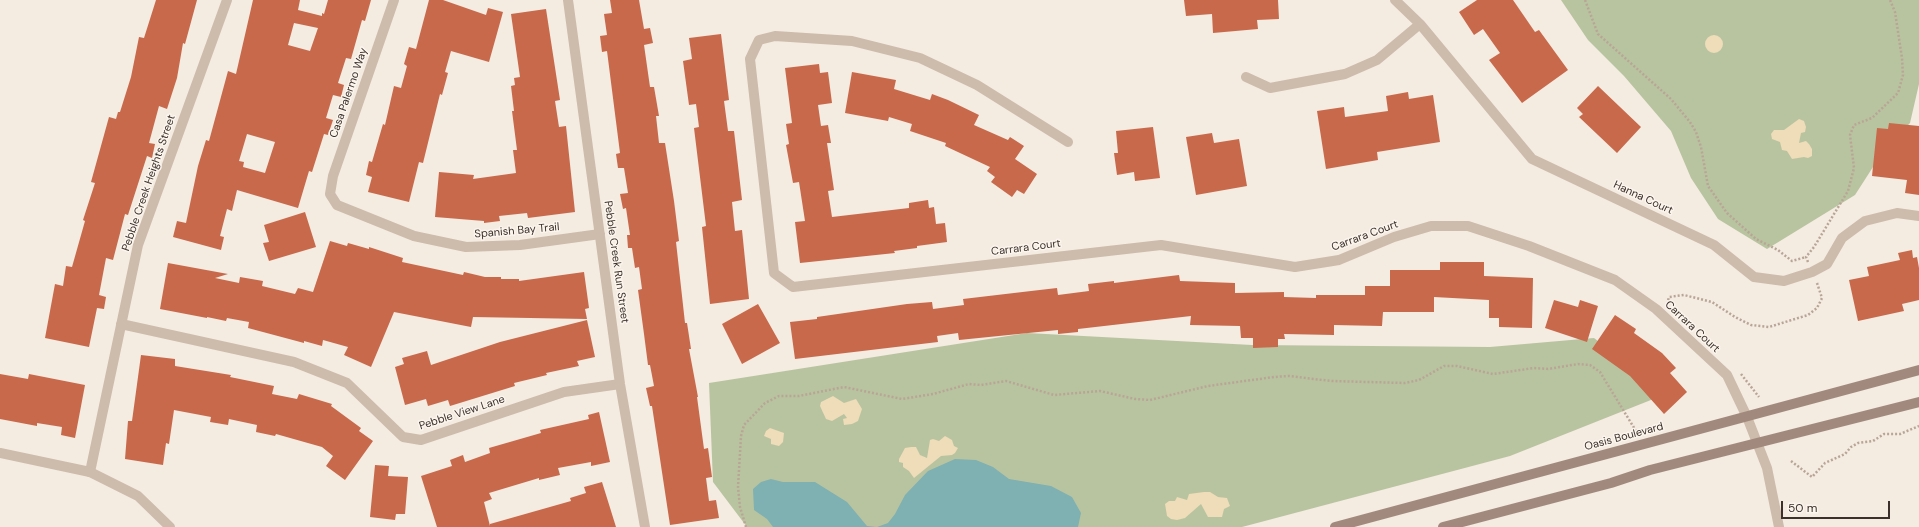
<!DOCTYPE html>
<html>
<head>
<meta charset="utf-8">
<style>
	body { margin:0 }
	#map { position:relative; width:1919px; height:527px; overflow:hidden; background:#f4ebe1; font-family:"DM Sans",sans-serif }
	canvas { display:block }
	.scale { position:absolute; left:1781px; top:501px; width:109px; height:18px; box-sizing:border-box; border:2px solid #3b302b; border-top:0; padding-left:5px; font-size:12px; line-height:14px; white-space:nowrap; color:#3b302b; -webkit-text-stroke:3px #fbf5ee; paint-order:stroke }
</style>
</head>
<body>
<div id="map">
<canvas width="1919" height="527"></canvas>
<div class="scale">50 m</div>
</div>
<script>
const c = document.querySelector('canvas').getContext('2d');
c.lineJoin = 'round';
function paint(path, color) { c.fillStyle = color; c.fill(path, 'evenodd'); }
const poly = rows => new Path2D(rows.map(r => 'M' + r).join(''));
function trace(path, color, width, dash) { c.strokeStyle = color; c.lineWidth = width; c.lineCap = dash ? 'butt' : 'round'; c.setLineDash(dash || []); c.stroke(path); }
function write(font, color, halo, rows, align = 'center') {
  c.font = font + ' "DM Sans",sans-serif'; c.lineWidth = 3; c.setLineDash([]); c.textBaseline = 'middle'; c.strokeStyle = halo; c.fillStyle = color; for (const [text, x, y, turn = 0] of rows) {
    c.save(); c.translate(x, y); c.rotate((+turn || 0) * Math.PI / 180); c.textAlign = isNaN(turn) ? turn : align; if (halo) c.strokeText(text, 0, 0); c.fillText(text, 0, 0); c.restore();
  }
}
const green = poly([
	[1561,0,1919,0,1919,84,1910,123,1882,153,1855,195,1767,249,1718,219,1691,178,1671,131,1624,76,1588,40],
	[1027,333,1252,345,1490,347,1594,338,1666,394,1510,456,1242,527,747,527,713,482,709,383]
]);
const sand = poly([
	'1705 44a9 9 0 1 1 18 0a9 9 0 1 1-18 0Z',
	[1799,119,1804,121,1806,127,1805,132,1801,133,1799,143,1806,141,1809,144,1812,149,1812,156,1808,158,1804,157,1792,159,1787,151,1782,150,1780,142,1772,139,1771,134,1774,130,1784,130],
	[833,396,844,403,856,399,862,409,858,421,852,424,844,425,843,419,847,418,844,414,832,421,826,419,820,406,821,402],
	[770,428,784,433,783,442,779,446,771,444,771,439,764,436,766,431],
	[945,436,952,440,954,446,958,448,955,453,952,455,941,456,914,478,909,471,903,467,903,463,899,462,899,459,905,448,911,447,916,447,920,455,927,458,930,440,933,439,939,441],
	[1204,492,1210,492,1218,497,1227,498,1230,506,1224,509,1222,517,1208,517,1201,504,1185,518,1177,520,1171,519,1167,516,1165,504,1169,501,1175,501,1177,497,1187,500,1189,494]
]);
const water = poly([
	[955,459,976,460,993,467,1009,479,1051,486,1072,497,1081,513,1078,527,773,527,767,519,754,510,753,489,761,482,771,479,783,482,815,482,847,502,867,526,877,527,888,523,895,514,905,495,928,471]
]);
const building = poly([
	[156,0,197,0,185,44,183,43,177,78,167,109,159,106,149,143,155,144,152,158,147,156,128,215,125,214,113,260,106,258,99,295,106,297,104,309,97,308,89,347,45,338,55,284,63,286,66,266,72,267,85,221,83,220,95,183,91,182,109,117,116,119,118,112,120,112,131,77,139,37,144,38],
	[253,0,300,0,298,10,322,16,322,13,324,14,328,0,371,0,365,21,362,20,351,59,346,58,338,83,344,85,341,97,333,95,326,118,333,120,328,135,324,134,312,172,309,171,298,208,237,190,232,211,227,209,220,236,224,237,221,250,173,237,177,221,186,223,198,166,206,140,209,141,228,71,236,74],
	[294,23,318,28,310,51,288,45],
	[247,134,275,142,265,173,243,167,244,162,239,161],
	[429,0,443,0,486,15,488,8,503,12,489,62,451,51,445,72,448,73,442,95,440,94,423,163,419,162,409,202,368,192,372,177,366,175,369,161,372,162,383,124,385,125,394,86,401,88,407,66,404,64,409,47,416,49],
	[610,0,639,0,644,29,650,28,653,43,644,45,650,87,654,87,659,116,656,116,659,143,665,143,674,201,679,241,676,242,685,323,687,323,691,349,689,349,698,397,697,397,704,449,708,448,712,477,706,478,709,501,716,500,719,518,670,525,652,406,650,406,646,388,654,386,650,365,648,365,644,334,638,290,642,289,639,267,635,268,632,248,628,248,627,235,630,235,626,208,623,209,620,194,628,193,624,168,618,168,616,154,620,153,607,51,602,52,600,36,607,35,604,14,612,13],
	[1184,0,1278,0,1279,19,1257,20,1258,29,1213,33,1212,14,1186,16],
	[1477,0,1513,0,1535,32,1539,30,1568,70,1522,103,1489,60,1500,53,1483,29,1474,35,1459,12],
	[546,9,560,100,555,101,559,127,566,126,575,212,528,218,527,213,499,216,500,221,484,223,484,221,435,217,439,172,474,175,473,179,516,173,513,150,517,150,512,111,514,111,511,86,515,85,514,78,520,77,511,14],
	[721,34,729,100,724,101,728,131,734,131,742,200,732,202,735,231,742,230,749,299,710,304,702,227,706,226,694,128,699,127,696,104,689,105,683,61,692,59,689,38],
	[819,64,820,73,828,72,832,103,818,105,821,126,828,125,831,143,827,143,834,190,828,191,832,217,909,208,909,203,928,200,929,208,934,207,936,224,945,223,947,242,917,246,917,248,894,251,895,253,800,263,795,222,805,221,799,182,793,183,786,145,789,144,786,124,792,123,785,68],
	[852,72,896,80,894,89,930,100,932,94,948,100,979,115,974,125,1008,140,1010,137,1024,146,1015,159,1037,174,1024,194,1017,190,1012,197,991,182,995,177,987,171,990,167,945,146,946,143,910,131,912,124,889,117,888,121,845,113],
	[1598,86,1641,127,1617,153,1579,117,1583,114,1577,108],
	[1408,92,1409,99,1433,95,1440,142,1377,152,1378,160,1326,169,1317,111,1344,107,1345,117,1388,111,1386,96],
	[1889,123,1919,126,1919,195,1905,193,1907,180,1872,176,1877,128,1888,129],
	[1153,127,1160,178,1135,181,1134,172,1117,175,1114,153,1118,153,1116,131],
	[1212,133,1214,143,1239,139,1247,186,1196,195,1186,137],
	[305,212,316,247,269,261,263,243,269,242,264,225],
	[330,241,347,246,348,243,369,249,369,247,403,258,402,262,463,275,464,272,485,277,501,277,501,279,519,279,519,281,584,272,589,308,585,309,587,319,473,317,471,327,394,312,371,367,344,355,348,347,323,340,322,346,304,341,304,343,248,328,249,322,227,318,226,321,207,317,207,318,160,309,168,263,228,274,215,278,239,283,240,277,263,281,262,286,295,294,298,288,313,292],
	[1912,250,1913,258,1917,257,1919,268,1919,300,1902,304,1904,311,1858,321,1849,280,1869,276,1867,267,1900,260,1898,253],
	[1440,262,1484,262,1484,276,1533,278,1532,328,1499,327,1499,318,1489,318,1489,300,1434,297,1434,312,1383,312,1382,326,1334,325,1334,335,1284,334,1285,339,1278,339,1278,347,1253,348,1253,338,1241,338,1240,326,1190,325,1191,316,1078,329,1078,332,1058,334,1058,330,959,340,958,333,937,336,938,342,795,359,790,322,817,319,817,317,907,304,932,302,933,309,964,305,963,299,1031,291,1057,288,1058,295,1089,291,1088,284,1114,281,1114,283,1179,275,1180,281,1235,283,1235,293,1284,292,1284,297,1316,298,1316,295,1365,295,1365,286,1390,286,1390,270,1440,270],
	[1554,300,1578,307,1580,300,1598,306,1587,342,1545,328],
	[758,304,780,343,742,364,722,324],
	[1615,315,1636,329,1634,333,1662,353,1676,368,1670,373,1687,392,1664,414,1630,376,1592,349],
	[587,320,595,357,577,361,579,366,546,373,547,375,514,383,515,386,450,406,448,400,428,406,426,399,405,405,395,367,404,364,402,358,427,351,431,365,500,342],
	[141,355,175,359,175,366,231,375,230,377,274,386,272,394,297,399,299,394,332,404,331,406,361,428,359,431,373,441,345,480,326,466,333,456,322,447,276,434,275,436,256,432,257,425,229,419,228,425,210,422,211,417,174,410,169,444,166,443,163,465,125,459,128,421,132,421],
	[0,374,28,379,29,374,85,385,75,438,61,435,62,427,37,423,37,426,0,419],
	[599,412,610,462,591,466,591,462,558,468,560,475,539,480,539,478,489,493,492,499,484,502,490,526,490,524,571,501,570,498,586,493,584,487,602,482,616,527,437,527,421,476,452,466,450,460,463,455,465,462,490,453,489,448,541,433,540,430,589,419,588,415],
	[375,465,389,466,388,476,408,477,405,514,396,514,395,520,370,517]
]);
const path = poly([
	[1585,0,1598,34,1671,99,1690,122,1696,132,1701,147,1708,186,1727,213,1756,239,1778,250,1792,261,1806,257],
	[1808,262,1806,257,1814,247,1848,191,1854,168,1850,135,1854,125,1872,118,1898,93,1903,75,1902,58,1895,12,1890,0],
	[1667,304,1669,297,1684,295,1712,302,1735,317,1751,325,1769,327,1808,315,1817,308,1822,298,1817,283],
	[1741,374,1759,397],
	[1791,461,1812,477,1825,463,1845,454,1851,447,1858,443,1873,441,1884,434,1900,434,1919,426],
	[746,527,740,507,738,487,741,436,744,425,765,403,779,396,799,396,844,387,902,399,933,394,969,384,981,385,1006,381,1054,395,1100,391,1135,399,1150,400,1208,386,1274,377,1289,376,1331,381,1405,383,1419,380,1444,366,1457,366,1493,374,1534,368,1548,369,1578,364,1590,365,1600,372,1636,431]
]);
const minor = poly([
	[394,0,333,176,330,194,337,205,414,236,466,247,520,245,600,234],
	[568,0,620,384,645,527],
	[1395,0,1420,24,1532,159,1714,245,1754,277,1784,281,1812,272,1827,264,1842,238,1865,221,1897,213,1919,216],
	[1246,77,1270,88,1345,74,1377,60,1420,24],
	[1068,142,977,85,920,58,852,41,775,36,759,40,750,59,774,273,793,287,1161,245,1295,267,1339,260,1394,237,1431,226,1468,226,1529,246,1615,280,1656,309,1727,375,1747,417,1767,468,1779,527],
	[121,324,294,362,347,383,403,437,421,440,564,392,620,384],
	[90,472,138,245,227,0]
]);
const tertiary = poly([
	[0,453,90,472,138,496,170,527]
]);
const secondary = poly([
	[1335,527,1919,370],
	[1443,527,1611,483,1650,470,1919,402]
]);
const streetNames = [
	["Casa Palermo Way",349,93,-71],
	["Pebble Creek Heights Street",149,183,-71],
	["Hanna Court",1643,198,25],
	["Spanish Bay Trail",517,231,-5],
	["Carrara Court",1365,236,-20],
	["Carrara Court",1026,248,-7],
	["Pebble Creek Run Street",616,262,82],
	["Carrara Court",1692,327,43],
	["Pebble View Lane",462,413,-18],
	["Oasis Boulevard",1624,437,-15]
];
paint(green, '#b8c4a0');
paint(sand, '#efdcb8');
paint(water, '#7fb0b2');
paint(building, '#c8694b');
trace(path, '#b9a596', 2.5, [2, 2]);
trace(minor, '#cdbbac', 10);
trace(tertiary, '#cdbbac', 10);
trace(secondary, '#a18a7d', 10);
write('11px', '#3b302b', '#fbf5ee', streetNames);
</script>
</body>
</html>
